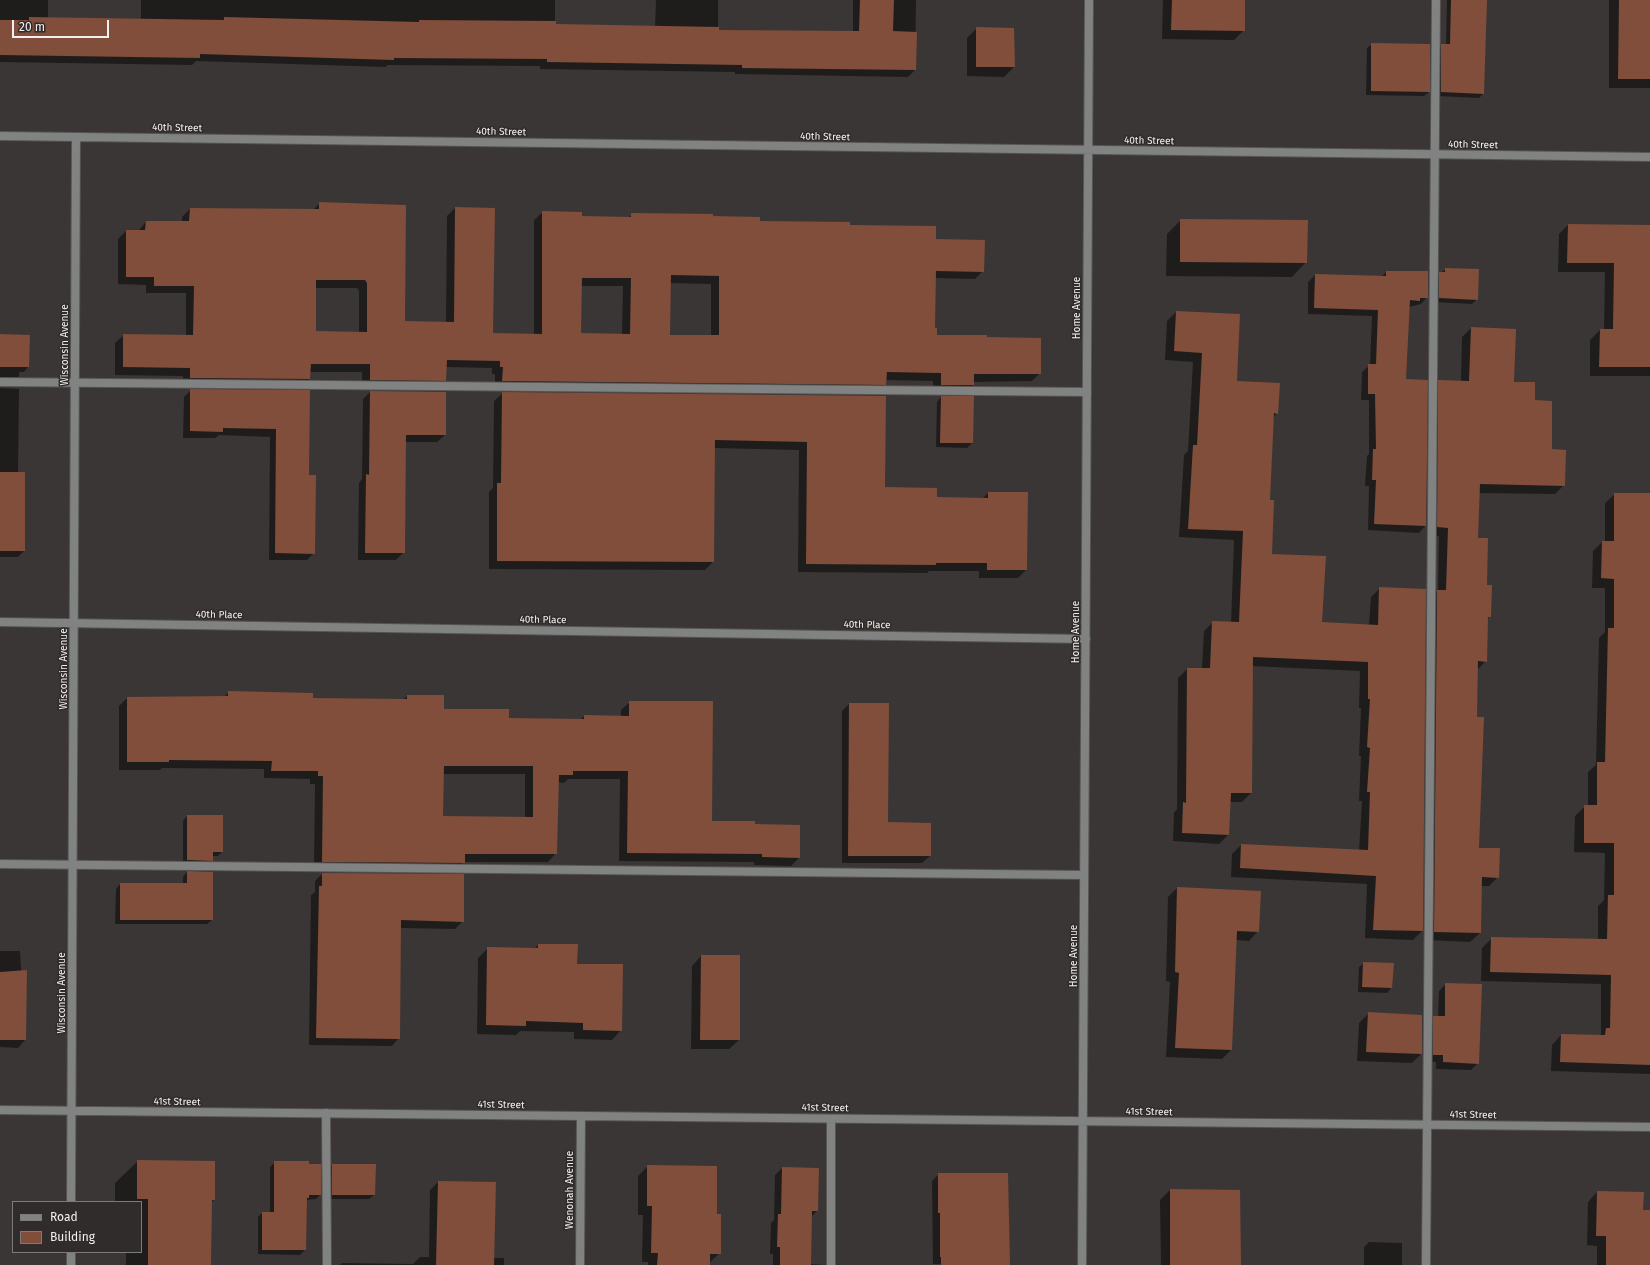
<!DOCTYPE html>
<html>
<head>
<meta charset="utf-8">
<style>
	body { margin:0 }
	#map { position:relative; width:1650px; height:1265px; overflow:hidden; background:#3a3635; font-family:"Fira Sans",sans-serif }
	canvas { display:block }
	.legend { position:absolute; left:12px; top:1201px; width:130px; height:52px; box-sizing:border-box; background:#302c2b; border:1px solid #7e7a79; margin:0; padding:5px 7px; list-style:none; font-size:12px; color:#f2efee }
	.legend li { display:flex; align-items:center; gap:8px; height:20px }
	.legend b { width:20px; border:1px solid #7e7a79 }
	.scale { position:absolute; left:12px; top:20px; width:97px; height:18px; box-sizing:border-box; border:2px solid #f2efee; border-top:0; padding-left:5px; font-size:12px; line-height:14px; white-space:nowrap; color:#f2efee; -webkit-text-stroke:3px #302c2b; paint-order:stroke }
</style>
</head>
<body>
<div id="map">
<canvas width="1650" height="1265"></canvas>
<ul class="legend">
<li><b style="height:5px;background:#818382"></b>Road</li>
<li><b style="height:11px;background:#804e3a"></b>Building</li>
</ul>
<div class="scale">20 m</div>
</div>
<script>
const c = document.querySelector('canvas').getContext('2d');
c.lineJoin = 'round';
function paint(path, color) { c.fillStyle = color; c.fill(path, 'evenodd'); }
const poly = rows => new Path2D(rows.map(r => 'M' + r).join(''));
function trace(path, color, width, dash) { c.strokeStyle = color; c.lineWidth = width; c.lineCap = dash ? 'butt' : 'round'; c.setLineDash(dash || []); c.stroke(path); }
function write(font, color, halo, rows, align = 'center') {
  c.font = font + ' "Fira Sans",sans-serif'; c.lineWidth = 3; c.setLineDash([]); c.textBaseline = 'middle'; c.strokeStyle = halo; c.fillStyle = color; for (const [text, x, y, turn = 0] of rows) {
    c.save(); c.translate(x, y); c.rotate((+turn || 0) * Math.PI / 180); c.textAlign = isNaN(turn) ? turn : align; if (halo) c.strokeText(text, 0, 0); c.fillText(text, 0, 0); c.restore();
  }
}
const shadow = poly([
	[0,0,48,0,48,18,141,20,141,0,555,0,555,25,655,27,656,0,718,0,718,31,853,32,853,0,916,0,915,70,908,77,735,74,735,72,540,69,540,66,387,65,386,67,196,61,192,65,0,62],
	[1163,0,1244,0,1244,30,1234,40,1162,39],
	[1447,0,1485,0,1483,94,1479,98,1437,96,1437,49,1442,45,1446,45],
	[1609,0,1650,0,1650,88,1609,88],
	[977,28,1013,29,1014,67,1004,77,967,76,967,38],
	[1372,44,1429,92,1424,96,1366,95,1367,48],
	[320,203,404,322,446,323,447,216,455,208,492,334,534,335,534,220,543,212,581,217,629,218,632,214,849,226,935,240,983,271,975,279,935,278,934,329,936,336,986,338,1040,373,1032,381,973,382,973,385,965,393,933,393,933,381,931,381,886,380,886,384,877,392,495,389,495,374,492,374,492,368,446,367,445,380,437,388,362,388,362,372,309,372,309,379,301,387,183,386,183,376,115,375,115,343,124,335,186,336,186,293,146,293,146,285,118,284,118,239,126,231,138,231,146,222,182,222,182,217,190,209,313,210],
	[669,283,711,284,711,336,669,336],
	[580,286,623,286,622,335,580,334],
	[315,288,357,288,359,291,359,333,315,332],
	[1181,220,1306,262,1292,277,1166,276,1167,234],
	[1568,225,1650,226,1650,376,1590,376,1590,340,1600,330,1604,330,1605,272,1558,272,1559,234],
	[1446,269,1477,299,1472,304,1435,302,1435,277],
	[1386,272,1427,297,1421,304,1409,307,1405,380,1426,381,1425,526,1419,533,1368,530,1369,486,1365,486,1367,456,1369,454,1369,400,1361,400,1362,372,1370,365,1372,316,1308,314,1308,282,1315,275,1381,277],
	[1176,312,1236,382,1277,413,1273,418,1269,501,1271,555,1321,623,1369,625,1371,597,1380,588,1425,590,1422,931,1413,940,1365,938,1367,884,1231,877,1232,854,1241,845,1359,851,1362,801,1359,801,1361,756,1359,756,1361,708,1359,708,1360,671,1252,666,1251,793,1242,802,1230,802,1228,835,1219,844,1173,841,1174,813,1177,809,1178,678,1187,669,1202,669,1204,631,1213,622,1231,623,1234,540,1179,537,1184,455,1188,451,1193,362,1165,360,1167,321],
	[1471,328,1513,383,1534,401,1564,485,1555,494,1479,493,1477,539,1490,616,1487,619,1486,661,1477,670,1476,718,1478,849,1498,877,1489,886,1481,886,1480,933,1470,942,1425,940,1428,600,1438,591,1439,536,1429,536,1430,390,1439,381,1461,382,1462,337],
	[0,335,29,336,28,367,24,372,19,372,19,376,15,381,0,381],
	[0,388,19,389,18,473,24,551,18,557,0,557],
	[191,390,309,391,308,476,314,553,307,560,269,560,270,437,219,435,215,438,183,438,184,397],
	[370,392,445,435,437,442,405,442,404,552,396,560,358,560,359,483,362,479,363,399],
	[503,393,885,397,884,488,936,498,982,499,988,493,1026,570,1018,578,979,578,979,571,929,571,927,573,798,572,799,450,714,448,713,562,705,570,489,569,489,492,493,488,494,401],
	[941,397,973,397,972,443,967,448,936,447,937,402],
	[1615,494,1650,494,1650,1074,1551,1071,1552,1045,1561,1035,1599,1036,1601,1034,1601,984,1481,981,1482,948,1492,938,1598,940,1598,906,1604,900,1605,853,1574,852,1575,816,1585,806,1588,806,1588,772,1596,765,1599,638,1605,632,1605,588,1592,588,1593,551,1602,542,1605,542,1605,503],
	[229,692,312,699,403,700,407,696,443,710,508,719,580,720,584,716,621,717,621,710,630,702,711,822,754,825,799,858,791,866,754,865,754,862,619,861,620,779,568,779,564,783,558,782,556,853,548,862,464,862,455,871,314,870,315,784,310,784,310,779,264,778,264,769,162,768,160,770,119,770,119,706,127,698,224,697],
	[442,774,525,774,525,818,442,817],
	[849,704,888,704,887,823,930,856,922,863,842,863,842,711],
	[187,816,222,852,218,856,212,856,212,860,207,865,183,865,183,821],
	[187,872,212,920,207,924,115,924,116,889,120,884,183,884,183,877],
	[322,874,463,921,455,929,400,928,399,1038,392,1046,309,1045,311,895,315,892,315,881],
	[1177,888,1258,931,1249,941,1236,940,1231,1050,1222,1059,1166,1057,1170,982,1166,981,1168,897],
	[538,945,576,965,621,1030,612,1040,574,1039,574,1032,520,1031,516,1035,477,1034,478,958,488,948,534,949],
	[0,951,20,951,25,1040,18,1048,0,1047],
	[701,956,739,1040,729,1049,691,1049,692,966],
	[1364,963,1393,964,1391,988,1387,993,1358,992,1359,967],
	[1446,984,1478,1063,1471,1070,1436,1069,1436,1062,1426,1061,1427,1024,1434,1017,1438,1017,1439,991],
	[1369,1013,1421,1054,1412,1063,1357,1061,1359,1023],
	[138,1161,214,1162,214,1200,211,1203,210,1265,126,1265,126,1252,141,1252,141,1202,115,1202,115,1183],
	[275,1162,320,1195,316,1199,306,1200,305,1250,300,1255,258,1254,258,1217,262,1213,270,1213,270,1167],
	[332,1165,374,1195,369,1199,328,1199,328,1169],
	[648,1166,716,1215,720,1253,709,1263,709,1265,648,1265,648,1262,642,1262,643,1215,638,1215,638,1176],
	[782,1168,817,1211,811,1217,810,1264,825,1265,773,1265,773,1254,770,1254,771,1223,774,1220,775,1175],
	[939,1174,1009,1265,933,1264,932,1181],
	[438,1182,493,1258,504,1258,504,1265,340,1265,342,1263,413,1264,420,1257,429,1257,430,1190],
	[1170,1190,1239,1191,1239,1265,1161,1265,1160,1200],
	[1597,1192,1642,1211,1650,1246,1650,1265,1597,1265,1597,1246,1587,1245,1588,1202],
	[1369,1242,1402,1243,1402,1265,1364,1265,1364,1247]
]);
const building = poly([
	[860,0,894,0,893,31,917,32,916,70,742,68,742,65,547,62,547,59,394,58,394,60,200,54,200,58,0,55,0,20,29,20,29,17,224,20,224,17,419,22,419,20,556,21,556,24,719,27,719,30,859,31],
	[1172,0,1245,0,1245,31,1171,30],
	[1451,0,1487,0,1484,94,1441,92,1441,44,1450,44],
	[1619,0,1650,0,1650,79,1618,79],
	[976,27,1014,28,1015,67,976,67],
	[1371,43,1430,44,1430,92,1371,91],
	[319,202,406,205,405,321,454,322,455,207,495,208,493,333,542,334,542,211,582,212,582,216,631,217,631,213,713,214,713,216,760,217,760,221,850,222,850,225,936,226,936,239,985,240,984,272,936,271,935,328,937,328,937,335,987,335,987,337,1041,338,1041,374,974,374,974,385,941,385,941,373,939,373,887,372,886,385,502,381,503,367,500,367,500,361,447,360,446,381,370,380,370,364,311,364,310,379,190,378,190,368,123,367,123,334,193,335,194,286,154,286,154,277,126,277,126,230,145,230,146,221,189,221,190,208,319,209],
	[671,275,719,276,719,335,670,335],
	[582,278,631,278,630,334,581,333],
	[316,280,365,280,367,283,367,332,316,331],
	[1180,219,1308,220,1307,263,1180,262],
	[1568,224,1650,225,1650,367,1599,367,1600,329,1613,329,1614,263,1567,263],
	[1445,268,1479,269,1478,300,1439,298,1439,272,1445,272],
	[1386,271,1428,271,1428,298,1420,298,1420,301,1410,300,1406,379,1428,380,1426,526,1374,524,1376,480,1372,480,1373,449,1376,449,1375,394,1368,394,1368,364,1376,364,1378,310,1314,308,1315,274,1386,276],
	[1176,311,1240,314,1237,381,1280,383,1278,414,1274,413,1270,500,1274,500,1272,554,1326,556,1322,622,1378,625,1379,587,1426,589,1423,931,1373,930,1376,876,1240,868,1241,844,1368,850,1370,792,1367,792,1370,748,1367,747,1370,699,1368,699,1368,662,1253,657,1252,793,1231,793,1229,835,1182,833,1183,802,1186,803,1187,668,1210,668,1212,621,1239,622,1243,531,1188,529,1193,445,1197,445,1202,353,1174,351],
	[1471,327,1516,329,1514,382,1535,382,1535,400,1552,401,1552,449,1566,450,1565,486,1480,484,1478,538,1488,538,1487,585,1492,585,1491,617,1488,617,1487,662,1478,661,1477,717,1484,717,1479,848,1500,848,1499,878,1482,877,1481,933,1434,932,1437,590,1446,590,1448,528,1437,527,1438,380,1469,381],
	[0,334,30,335,29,367,0,367],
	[190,389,310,390,309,475,316,475,315,554,275,553,276,429,223,428,223,432,190,431],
	[370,391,446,392,446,435,406,435,405,553,365,553,366,474,369,475],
	[502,392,886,396,885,487,937,488,937,497,988,498,988,492,1028,492,1027,570,987,570,987,563,936,563,936,565,806,564,807,442,715,440,714,562,497,561,497,483,501,483],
	[941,396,974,396,973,443,940,443],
	[0,472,25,472,25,551,0,551],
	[1614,493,1650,493,1650,1065,1560,1062,1561,1034,1605,1035,1606,1028,1610,1028,1611,975,1490,972,1491,937,1607,939,1608,895,1614,895,1614,843,1584,843,1584,805,1597,805,1597,762,1605,762,1608,628,1614,628,1614,579,1601,578,1602,541,1614,541],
	[228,691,313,693,313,698,407,699,407,695,444,695,444,709,509,709,509,718,584,719,584,715,629,716,629,701,713,701,712,821,755,821,755,824,800,825,800,858,762,857,762,854,627,853,628,771,573,771,573,775,559,775,557,854,465,854,465,863,322,862,323,776,318,776,318,771,271,771,272,761,169,760,169,762,127,762,127,697,228,696],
	[444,766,533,766,533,817,443,816],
	[849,703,889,703,888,822,931,823,931,856,848,856],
	[187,815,223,815,223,852,213,852,213,861,187,860],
	[187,871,213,872,213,920,120,920,120,883,187,883],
	[322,873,464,874,464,922,401,920,400,1039,316,1038,319,886,322,886],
	[1177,887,1261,891,1259,932,1237,931,1232,1050,1175,1048,1179,973,1175,972],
	[538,944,578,944,577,964,623,964,622,1031,583,1030,583,1023,526,1021,526,1026,486,1025,487,947,538,948],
	[701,955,740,955,740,1040,700,1040],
	[1363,962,1394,963,1392,988,1362,987],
	[27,970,26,1040,0,1040,0,972],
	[1445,983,1482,984,1479,1064,1443,1062,1443,1055,1433,1055,1433,1016,1445,1016],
	[1368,1012,1422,1015,1422,1054,1366,1052],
	[137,1160,215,1161,215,1200,212,1200,211,1265,148,1265,148,1199,137,1199],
	[274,1161,309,1161,309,1164,321,1164,321,1195,309,1195,309,1198,307,1198,306,1250,262,1250,262,1212,274,1212],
	[332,1164,376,1164,375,1195,332,1195],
	[647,1165,717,1166,717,1214,721,1214,721,1254,710,1254,710,1265,657,1265,658,1253,651,1253,652,1206,647,1206],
	[782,1167,819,1168,818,1211,812,1211,811,1265,780,1265,780,1247,777,1247,778,1214,781,1214],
	[938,1173,1008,1173,1010,1265,941,1265,941,1257,940,1257,940,1213,938,1213],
	[438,1181,496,1182,494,1265,436,1265],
	[1170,1189,1240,1190,1241,1265,1170,1265],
	[1597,1191,1644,1192,1643,1210,1650,1210,1650,1265,1606,1265,1606,1236,1596,1236]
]);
const service = poly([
	[0,382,1087,392],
	[0,864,1084,875],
	[326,1113,327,1265],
	[831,1265,831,1119],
	[1426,1265,1436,0]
]);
const minor = poly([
	[0,136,1650,157],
	[0,622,1086,639],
	[0,1110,1650,1127],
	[71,1202,76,137],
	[71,1265,71,1252],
	[580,1265,581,1116],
	[1082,1265,1089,0]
]);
const streetNames = [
	["40th Street",177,128,1],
	["40th Street",501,132,1],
	["40th Street",825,137,1],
	["40th Street",1149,141,1],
	["40th Street",1473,145,1],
	["Home Avenue",1077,308,-90],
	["Wisconsin Avenue",65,345,-90],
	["40th Place",219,615,1],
	["40th Place",543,620,1],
	["40th Place",867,625,1],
	["Home Avenue",1076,632,-90],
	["Wisconsin Avenue",64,669,-90],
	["Home Avenue",1074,956,-90],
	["Wisconsin Avenue",62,993,-90],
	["41st Street",177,1102,1],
	["41st Street",501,1105,1],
	["41st Street",825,1108,1],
	["41st Street",1149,1112,1],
	["41st Street",1473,1115,1],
	["Wenonah Avenue",570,1190,-90]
];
paint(shadow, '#0007');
paint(building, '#804e3a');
trace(service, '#575453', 10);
trace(minor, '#575453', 10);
trace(service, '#818382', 8);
trace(minor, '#818382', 8);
write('10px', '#f2efee', '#302c2b', streetNames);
</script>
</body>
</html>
